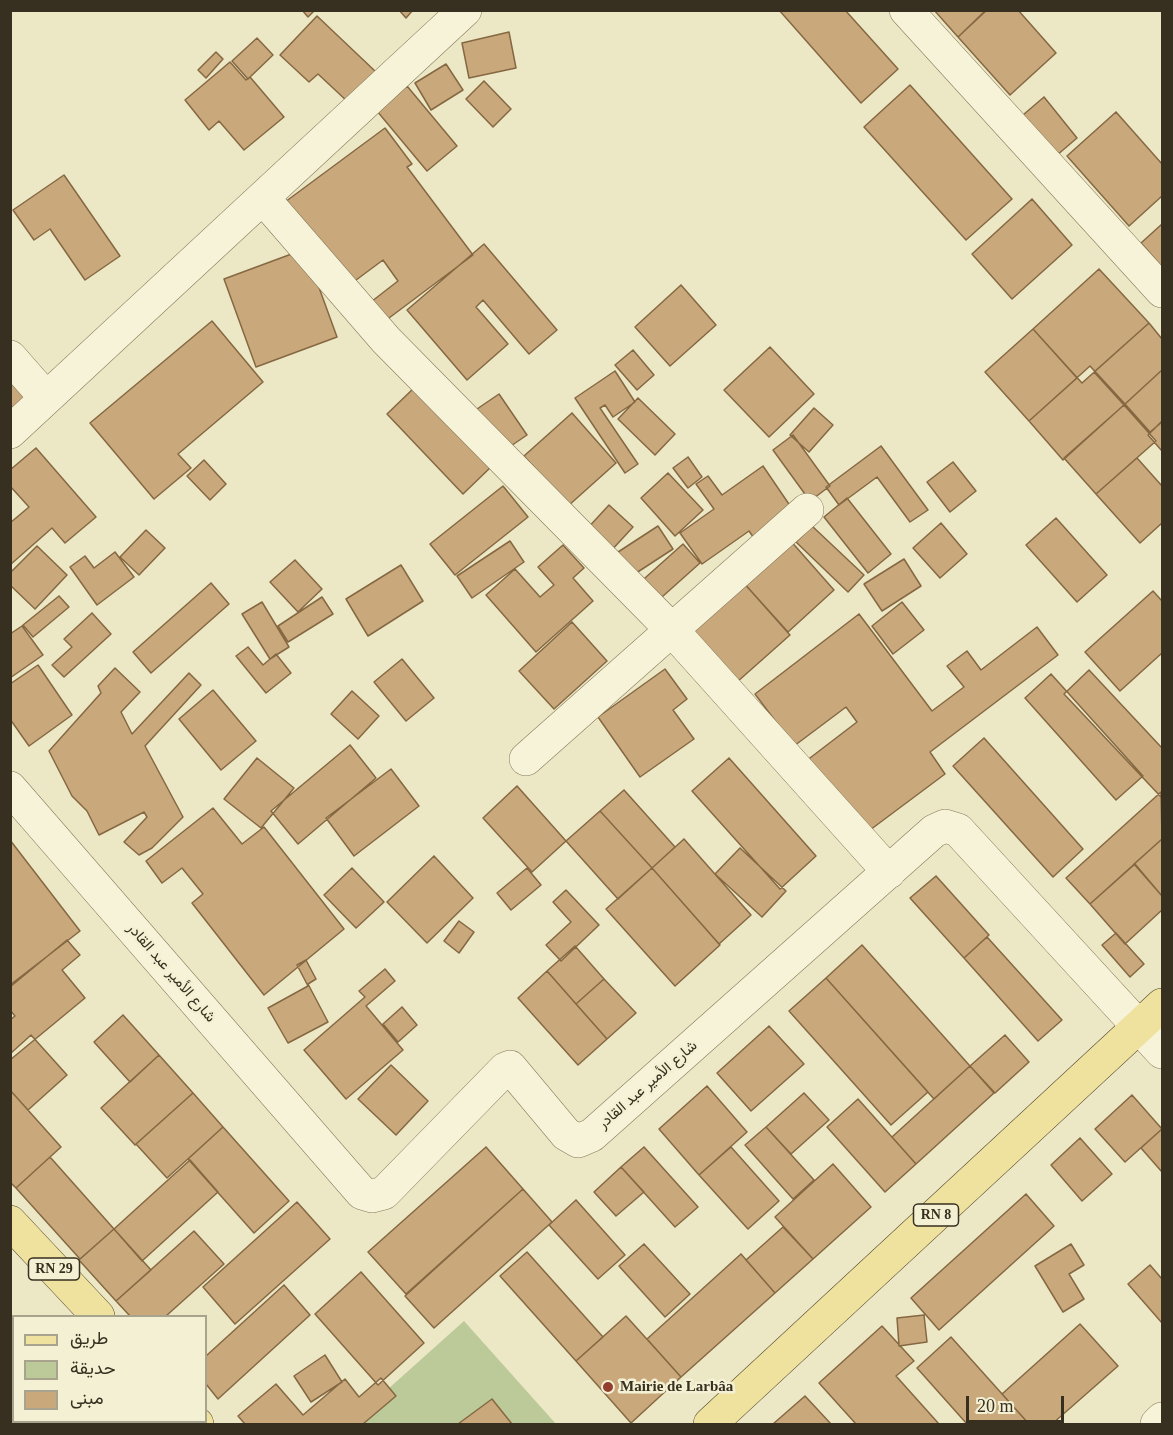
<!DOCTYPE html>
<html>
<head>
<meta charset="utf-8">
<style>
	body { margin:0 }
	#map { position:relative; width:1173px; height:1435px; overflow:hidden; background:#ece7c5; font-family:"Times New Roman",Vazirmatn,serif }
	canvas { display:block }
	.frame { position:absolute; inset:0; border:12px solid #372f1f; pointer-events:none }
	.legend { position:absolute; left:12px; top:1315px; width:195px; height:108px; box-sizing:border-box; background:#f4f0d4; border:2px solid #a8a38c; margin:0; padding:8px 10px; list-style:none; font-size:18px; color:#372f1f }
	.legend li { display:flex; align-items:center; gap:12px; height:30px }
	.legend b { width:30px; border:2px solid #a8a38c }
	.scale { position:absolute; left:966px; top:1396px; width:98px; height:27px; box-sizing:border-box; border:3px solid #372f1f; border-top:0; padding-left:8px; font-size:18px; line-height:21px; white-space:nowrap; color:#372f1f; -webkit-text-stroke:4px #f4f0d4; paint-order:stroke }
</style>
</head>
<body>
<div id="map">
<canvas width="1173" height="1435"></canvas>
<div class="frame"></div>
<ul class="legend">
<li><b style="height:8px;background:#eee29e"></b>طريق</li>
<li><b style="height:16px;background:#bcca99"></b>حديقة</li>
<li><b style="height:16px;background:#c9a97c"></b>مبنى</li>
</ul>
<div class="scale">20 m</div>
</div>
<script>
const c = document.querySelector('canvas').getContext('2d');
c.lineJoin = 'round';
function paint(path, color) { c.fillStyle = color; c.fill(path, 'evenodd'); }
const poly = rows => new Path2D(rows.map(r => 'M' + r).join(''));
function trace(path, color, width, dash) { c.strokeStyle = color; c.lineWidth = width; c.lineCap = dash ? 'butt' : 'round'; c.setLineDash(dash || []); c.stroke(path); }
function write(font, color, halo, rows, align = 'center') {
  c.font = font + ' "Times New Roman",Vazirmatn,serif'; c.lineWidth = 5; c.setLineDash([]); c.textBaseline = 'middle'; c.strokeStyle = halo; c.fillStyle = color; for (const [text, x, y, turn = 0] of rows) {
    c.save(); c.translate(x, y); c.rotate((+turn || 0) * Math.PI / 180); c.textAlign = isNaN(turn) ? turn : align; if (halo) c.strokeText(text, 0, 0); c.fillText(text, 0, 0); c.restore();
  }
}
const green = poly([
	[464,1321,556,1424,349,1424]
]);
const building = poly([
	[302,10,315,10,308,17,302,10],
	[399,10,413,10,406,18,399,10],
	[779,10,845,10,898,69,861,103,779,10],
	[934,10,986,10,958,37,934,10],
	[987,10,1018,10,1056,53,1010,95,958,37,987,10],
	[317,16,376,72,348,102,318,74,309,82,280,55,317,16],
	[509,32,516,68,469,78,462,43,509,32],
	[257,38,273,55,248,79,232,61,257,38],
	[216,52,223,59,206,78,198,70,216,52],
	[230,62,246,80,250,77,284,117,244,150,219,121,209,130,185,100,230,62],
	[446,64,463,90,431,110,415,83,446,64],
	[484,81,511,109,493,127,466,99,484,81],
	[910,85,1012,199,966,240,864,127,910,85],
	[407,86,457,146,427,171,377,111,407,86],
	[1044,97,1077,138,1056,156,1023,115,1044,97],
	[1116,112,1162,164,1162,196,1129,226,1067,156,1116,112],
	[385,128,412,164,407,167,473,255,381,324,367,305,398,281,383,260,348,286,285,202,385,128],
	[64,175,120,256,85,280,50,229,34,240,13,210,64,175],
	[1032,199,1072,245,1012,299,972,254,1032,199],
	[1162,224,1162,267,1141,243,1162,224],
	[484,244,557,330,529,354,483,300,476,307,508,344,467,380,407,310,484,244],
	[305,249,337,337,256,367,224,279,305,249],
	[1099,269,1149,323,1082,383,1033,329,1099,269],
	[681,285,716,325,670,366,635,327,681,285],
	[212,321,263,382,178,454,191,468,154,499,90,423,212,321],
	[1149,323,1162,339,1162,370,1124,405,1094,372,1149,323],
	[1033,329,1077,378,1029,421,985,372,1033,329],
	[770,347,814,394,769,437,724,390,770,347],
	[633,350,654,375,637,390,615,365,633,350],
	[10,361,39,397,10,420,10,361],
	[1090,366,1125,404,1063,460,1029,421,1090,366],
	[1162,370,1162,422,1150,432,1125,404,1162,370],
	[615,371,635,402,613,417,605,405,600,408,638,464,625,473,575,398,615,371],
	[416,386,492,466,463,494,387,414,416,386],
	[499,394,527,435,505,450,477,409,499,394],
	[638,398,675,434,655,455,618,419,638,398],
	[1124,405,1156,441,1096,494,1064,458,1124,405],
	[814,408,833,425,809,452,790,435,814,408],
	[572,413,616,463,568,506,524,456,572,413],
	[1162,421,1162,451,1148,435,1162,421],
	[793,435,830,486,810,501,773,450,793,435],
	[881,446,928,510,910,522,877,477,839,505,826,487,881,446],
	[36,448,96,517,65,543,52,528,10,565,10,523,29,507,10,486,10,470,36,448],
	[688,457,702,477,688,488,673,468,688,457],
	[1137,458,1162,486,1162,523,1140,543,1096,494,1137,458],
	[204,460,226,484,210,500,187,476,204,460],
	[953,462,976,491,950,512,927,482,953,462],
	[763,466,795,513,756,541,749,531,702,564,680,533,714,509,696,484,708,476,722,495,763,466],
	[668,473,703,510,675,536,641,498,668,473],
	[503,486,528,517,455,575,430,544,503,486],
	[847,498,891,554,868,573,824,517,847,498],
	[609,505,633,527,609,553,585,531,609,505],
	[1056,518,1107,575,1077,602,1026,545,1056,518],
	[941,523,967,554,940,578,913,548,941,523],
	[658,526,673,549,630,577,615,554,658,526],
	[812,526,864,575,848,592,796,542,812,526],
	[146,530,165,548,139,575,120,557,146,530],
	[789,539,834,590,788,632,742,581,789,539],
	[510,541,524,562,472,598,457,576,510,541],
	[683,544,700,563,653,605,636,586,683,544],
	[563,545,584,568,573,578,593,601,536,652,486,595,515,569,540,597,554,585,538,567,563,545],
	[37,546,67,575,35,609,10,585,10,573,37,546],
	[115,552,134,577,97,605,70,567,85,556,94,568,115,552],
	[904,559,921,586,882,611,864,584,904,559],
	[295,560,322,589,298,612,270,582,295,560],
	[401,565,423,601,368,636,346,599,401,565],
	[742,581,790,635,737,682,689,629,742,581],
	[211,583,229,604,151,673,133,652,211,583],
	[1153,591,1162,601,1162,653,1120,691,1085,652,1153,591],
	[59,596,69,607,33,637,23,625,59,596],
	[322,597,333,614,288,642,278,626,322,597],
	[262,602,289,647,270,659,242,614,262,602],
	[902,602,924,630,893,654,872,626,902,602],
	[92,613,111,634,64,677,52,665,72,647,64,639,92,613],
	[859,614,932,711,964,687,947,666,967,651,981,670,1037,627,1058,655,930,752,945,774,862,836,806,761,857,722,846,707,794,746,755,694,859,614],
	[572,622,607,661,554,709,519,671,572,622],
	[22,626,43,655,10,678,10,634,22,626],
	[248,647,263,665,276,654,291,673,266,693,236,656,248,647],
	[402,659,434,698,406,721,374,682,402,659],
	[38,665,72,715,29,746,10,719,10,684,38,665],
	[115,668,140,692,121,712,132,734,189,673,201,685,145,746,183,817,152,848,139,855,124,842,147,817,144,812,99,835,87,811,72,796,49,751,101,693,98,686,115,668],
	[665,669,687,699,673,710,694,739,640,777,598,717,665,669],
	[1089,670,1162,748,1162,798,1064,694,1089,670],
	[1051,674,1143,776,1116,800,1025,698,1051,674],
	[213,690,256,741,221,770,179,719,213,690],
	[352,691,379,716,358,739,331,714,352,691],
	[984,738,1083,849,1053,877,953,766,984,738],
	[350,745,376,778,298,844,271,811,350,745],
	[257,758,294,788,261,828,224,799,257,758],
	[729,758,816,856,780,889,692,791,729,758],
	[391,769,419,806,354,856,326,818,391,769],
	[517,786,566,841,532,872,483,818,517,786],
	[624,790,675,847,652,868,600,811,624,790],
	[1161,792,1162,839,1090,904,1066,878,1161,792],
	[213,808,242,844,264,827,344,929,264,995,192,903,203,894,182,868,162,883,146,861,213,808],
	[600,811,652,868,618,899,566,841,600,811],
	[684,839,751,915,719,944,652,868,684,839],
	[1162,839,1162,896,1134,864,1162,839],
	[10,840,80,931,10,985,10,840],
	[740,848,786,891,762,917,715,874,740,848],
	[434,856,473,898,427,943,387,902,434,856],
	[1135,864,1162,896,1162,910,1125,944,1090,904,1135,864],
	[352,868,384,902,356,928,324,895,352,868],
	[527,868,541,885,511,910,497,893,527,868],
	[652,868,720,945,675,986,606,909,652,868],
	[936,876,989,935,964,958,910,898,936,876],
	[566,890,599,925,561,961,546,945,571,922,553,902,566,890],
	[459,921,474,932,459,953,444,941,459,921],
	[1116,933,1144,964,1130,977,1102,945,1116,933],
	[987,937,1062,1020,1038,1041,964,958,987,937],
	[67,940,80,955,62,970,85,998,10,1060,10,1020,15,1016,10,1010,10,987,67,940],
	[862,945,970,1066,934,1099,826,978,862,945],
	[575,946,604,979,576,1004,547,971,575,946],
	[306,960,316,979,308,984,328,1022,288,1043,268,1008,308,986,297,965,306,960],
	[385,969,395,981,366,1006,403,1050,346,1099,304,1050,365,997,359,991,385,969],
	[547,971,607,1039,578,1065,518,998,547,971],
	[826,978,928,1092,891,1125,789,1011,826,978],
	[604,979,636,1013,607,1039,576,1004,604,979],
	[402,1007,417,1025,398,1042,383,1024,402,1007],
	[123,1015,159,1055,130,1082,94,1042,123,1015],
	[769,1026,804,1064,751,1111,717,1073,769,1026],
	[31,1035,67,1075,28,1110,10,1090,10,1054,31,1035],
	[1005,1035,1029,1062,995,1093,970,1066,1005,1035],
	[159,1055,193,1093,135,1145,101,1108,159,1055],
	[391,1065,428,1101,396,1135,358,1099,391,1065],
	[970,1066,994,1093,916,1164,892,1137,970,1066],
	[707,1086,747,1132,699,1175,659,1129,707,1086],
	[10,1090,61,1147,16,1188,10,1182,10,1090],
	[193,1093,223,1127,167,1178,136,1144,193,1093],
	[804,1093,829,1120,791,1154,766,1127,804,1093],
	[1132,1095,1162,1129,1125,1162,1095,1129,1132,1095],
	[858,1099,916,1164,885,1192,827,1127,858,1099],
	[223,1127,289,1201,254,1233,188,1159,223,1127],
	[766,1127,814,1180,793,1199,745,1145,766,1127],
	[1162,1129,1162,1172,1141,1148,1162,1129],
	[1080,1138,1112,1174,1082,1201,1051,1165,1080,1138],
	[486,1147,523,1189,406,1294,368,1252,486,1147],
	[644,1147,698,1207,675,1227,621,1167,644,1147],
	[731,1147,779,1201,748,1229,699,1175,731,1147],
	[50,1157,114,1229,80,1259,16,1188,50,1157],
	[190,1160,218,1192,142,1261,114,1229,190,1160],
	[833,1164,871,1207,813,1259,775,1217,833,1164],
	[621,1167,644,1192,616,1216,594,1192,621,1167],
	[523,1189,552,1222,434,1328,405,1296,523,1189],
	[1026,1194,1054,1226,939,1330,911,1298,1026,1194],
	[576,1200,625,1255,598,1279,549,1225,576,1200],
	[297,1202,330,1239,235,1324,203,1287,297,1202],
	[783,1227,813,1259,775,1293,746,1260,783,1227],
	[114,1229,151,1270,116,1301,79,1260,114,1229],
	[194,1231,224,1264,166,1316,130,1316,116,1301,194,1231],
	[644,1244,690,1294,665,1317,619,1266,644,1244],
	[1071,1244,1084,1265,1069,1274,1084,1299,1063,1312,1035,1266,1071,1244],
	[527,1252,603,1337,576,1361,500,1276,527,1252],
	[741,1254,775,1293,681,1377,647,1339,741,1254],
	[1150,1265,1162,1279,1162,1323,1128,1284,1150,1265],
	[361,1272,424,1343,378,1385,315,1314,361,1272],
	[284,1285,310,1315,218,1399,206,1384,206,1356,284,1285],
	[924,1315,927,1342,899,1346,897,1318,924,1315],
	[626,1316,681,1377,631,1423,576,1361,626,1316],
	[1080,1324,1118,1366,1052,1424,1029,1424,1002,1394,1080,1324],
	[882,1326,914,1361,896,1376,939,1424,856,1424,819,1383,882,1326],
	[951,1337,1029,1424,967,1424,917,1368,951,1337],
	[325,1355,342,1382,311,1402,294,1376,325,1355],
	[381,1378,396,1396,363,1424,245,1424,238,1416,276,1384,303,1415,345,1379,359,1397,381,1378],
	[805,1396,831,1424,773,1424,805,1396],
	[492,1399,512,1424,458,1424,492,1399],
	[36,1422,98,1422,100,1424,33,1424,36,1422]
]);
const minor = poly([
	[906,10,1162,291],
	[263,198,386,340,672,630,889,872],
	[10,357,46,398],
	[10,432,465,10],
	[526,759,807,510],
	[10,788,362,1193,372,1196,384,1193,505,1069,510,1067,566,1134,578,1141,592,1135,934,831,945,826,958,830,1162,1052],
	[1157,1424,1162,1419]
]);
const major = poly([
	[10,1222,98,1316],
	[194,1422,197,1424],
	[710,1424,1162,1005]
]);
const markers = [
	[608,1387,6,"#933e2e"]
];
const shields = [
	[936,1215,45],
	[54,1269,51]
];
const shieldNames = [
	["RN 8",936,1215],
	["RN 29",54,1269]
];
const streetNames = [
	["شارع الأمير عبد القادر",171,973,49],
	["شارع الأمير عبد القادر",648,1085,-41]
];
const poiNames = [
	["Mairie de Larbâa",620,1387]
];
paint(green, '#bcca99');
paint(building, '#c9a97c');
trace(building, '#856842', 1.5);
trace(minor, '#877a5c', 34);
trace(major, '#554730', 34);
trace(minor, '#f7f3d8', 33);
trace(major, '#eee29e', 33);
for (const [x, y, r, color] of markers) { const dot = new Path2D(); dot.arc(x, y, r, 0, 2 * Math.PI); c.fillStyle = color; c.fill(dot); trace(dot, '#f4f0d4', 2); }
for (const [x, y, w] of shields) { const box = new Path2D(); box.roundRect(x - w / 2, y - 11, w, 22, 4.5); c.fillStyle = '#f4f0d4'; c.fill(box); trace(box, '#372f1f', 1.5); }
write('bold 14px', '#372f1f', null, shieldNames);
write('15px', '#372f1f', '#f4f0d4', streetNames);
write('bold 15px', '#372f1f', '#f4f0d4', poiNames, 'left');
</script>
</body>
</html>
